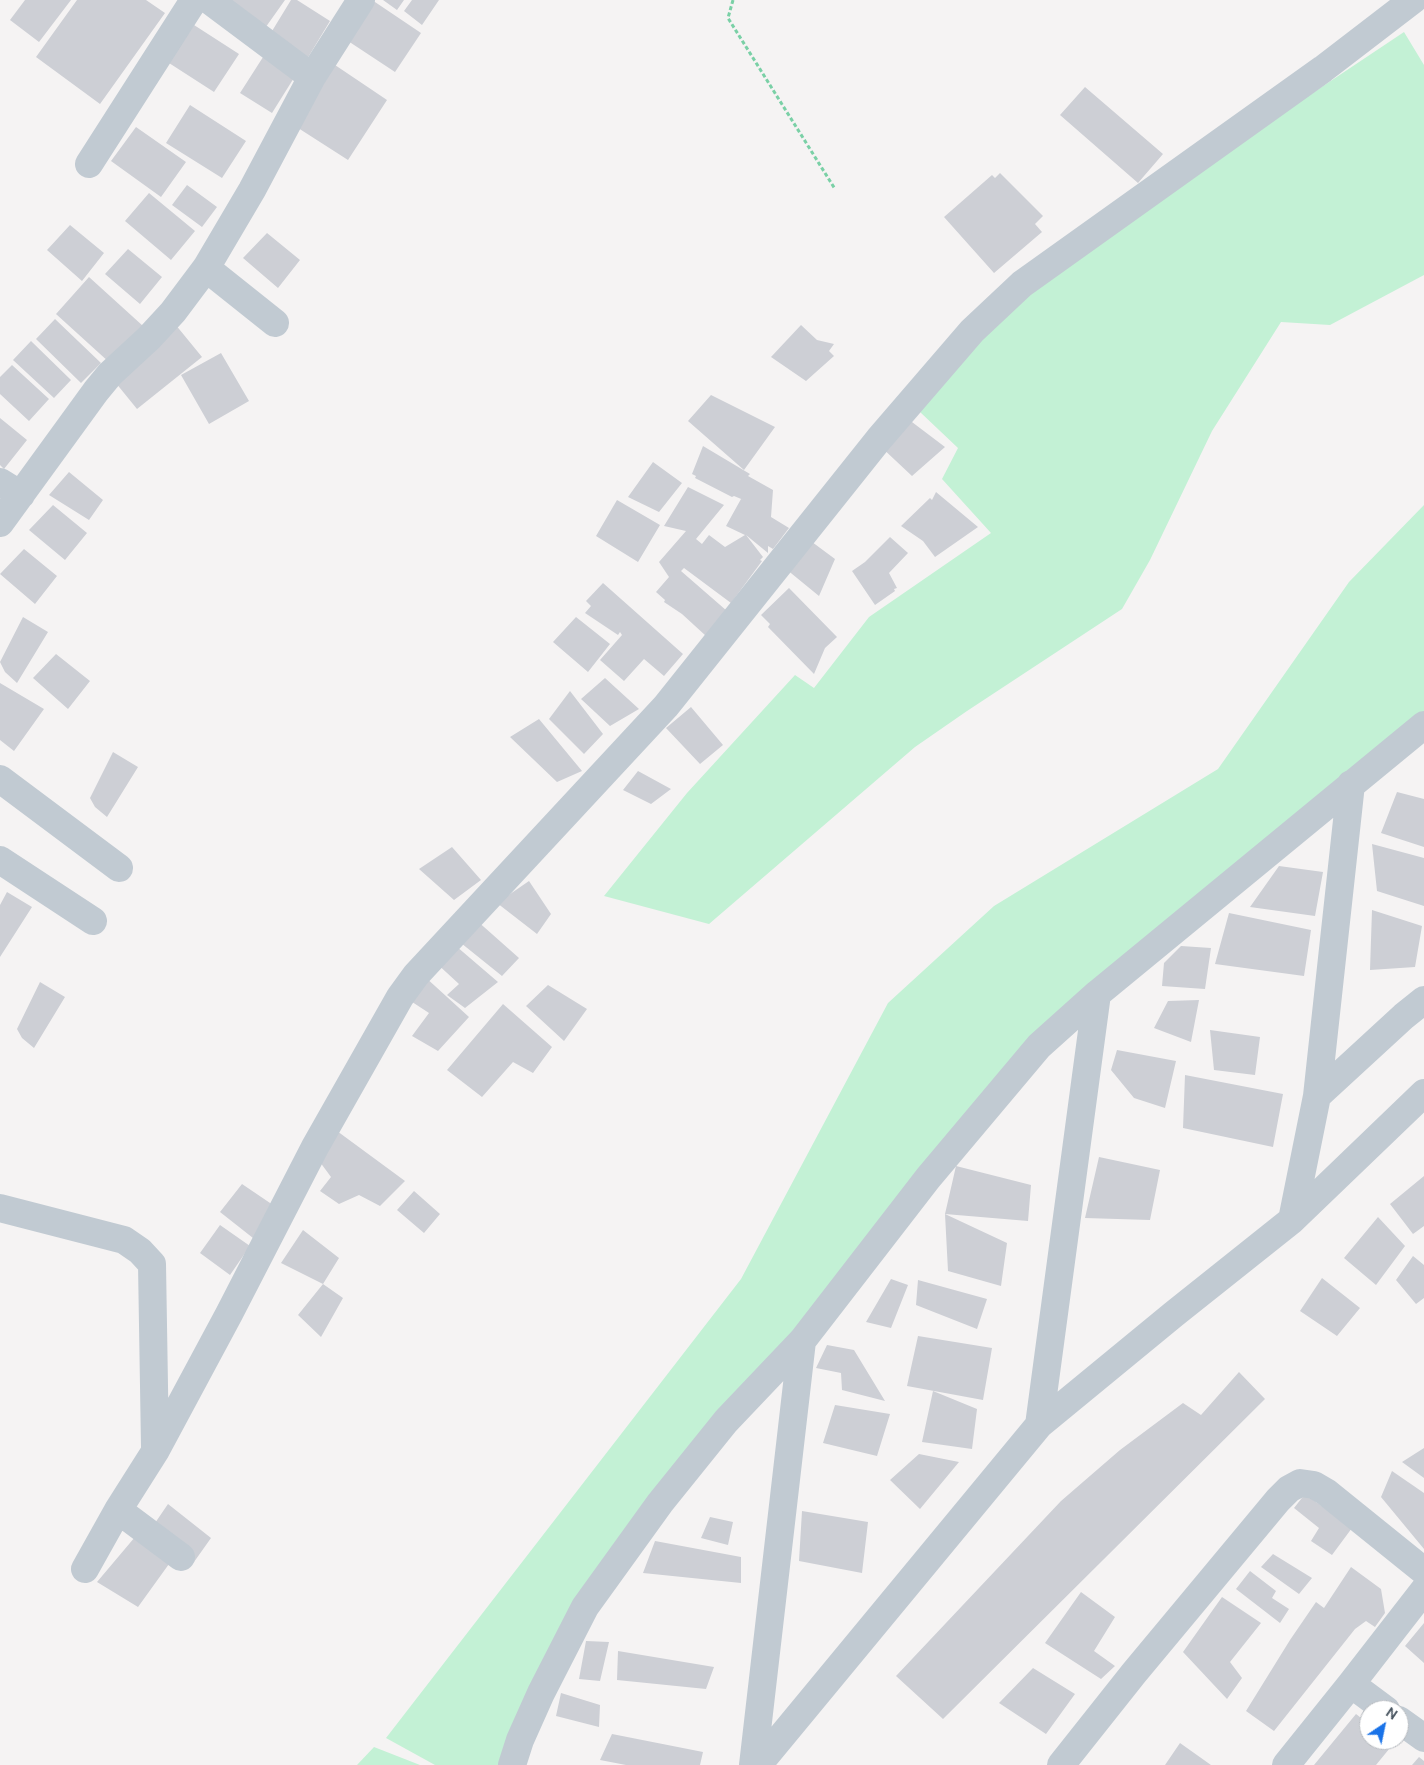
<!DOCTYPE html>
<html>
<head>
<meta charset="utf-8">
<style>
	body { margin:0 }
	#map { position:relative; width:1424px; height:1765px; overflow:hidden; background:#f5f3f3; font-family:Ubuntu,sans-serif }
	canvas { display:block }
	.north { position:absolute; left:1359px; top:1700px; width:50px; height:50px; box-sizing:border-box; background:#fff; border:1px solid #b7bbc0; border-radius:50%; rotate:34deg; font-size:14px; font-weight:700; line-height:20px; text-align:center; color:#4a5661 }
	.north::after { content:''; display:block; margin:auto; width:18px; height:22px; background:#1a73e8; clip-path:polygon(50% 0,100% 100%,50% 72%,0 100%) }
</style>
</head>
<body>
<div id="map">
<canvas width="1424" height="1765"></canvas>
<div class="north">N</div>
</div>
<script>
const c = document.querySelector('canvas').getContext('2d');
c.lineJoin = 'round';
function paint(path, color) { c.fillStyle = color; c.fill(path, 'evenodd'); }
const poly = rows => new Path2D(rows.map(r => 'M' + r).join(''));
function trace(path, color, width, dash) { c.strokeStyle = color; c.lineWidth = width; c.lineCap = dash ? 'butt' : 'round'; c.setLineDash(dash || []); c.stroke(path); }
const green = poly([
	[1404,32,1424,65,1424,275,1330,325,1281,322,1212,431,1150,560,1122,609,967,711,915,747,709,924,604,896,687,793,795,675,814,688,869,617,991,533,942,479,958,448,920,412,999,306,1139,209],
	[1424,505,1424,729,993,1096,605,1580,504,1765,435,1765,386,1738,741,1279,888,1003,994,906,1218,769,1349,582],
	[374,1747,420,1765,357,1765]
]);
const building = poly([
	[25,0,71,0,39,42,10,20],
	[77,0,146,0,165,13,100,104,36,57],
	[220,0,285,0,263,31],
	[291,0,297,0,330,21,307,59,269,36],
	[372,0,421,33,395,72,345,39],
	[383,0,404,0,397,10],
	[412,0,439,0,422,25,404,11],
	[194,25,239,54,214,92,169,63],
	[265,54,297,73,272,113,240,93],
	[335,65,387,100,348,160,295,126],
	[1085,87,1163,154,1138,183,1060,115],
	[190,105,246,141,222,178,166,143],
	[136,127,186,162,161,197,111,161],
	[1000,173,1043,216,1035,224,1042,232,994,273,944,217,992,175,995,178],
	[187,185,217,207,202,227,172,205],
	[149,193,195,231,171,260,125,221],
	[70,225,104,253,82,281,47,250],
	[267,233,300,260,278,288,243,258],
	[128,249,162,277,140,304,105,274],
	[89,277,143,326,110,363,56,314],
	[55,319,101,363,81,383,36,339],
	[175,324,202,357,137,409,111,377],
	[801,325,817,340,834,344,829,351,834,356,806,381,771,357],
	[31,341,71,380,54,398,13,360],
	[221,353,249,401,209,424,181,375],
	[12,365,49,399,29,421,0,394,0,377],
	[711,395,775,427,744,470,688,421],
	[0,418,27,440,4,469,0,465],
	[908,419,945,447,912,476,879,445],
	[703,446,750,474,748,476,773,490,771,517,789,528,773,549,768,546,768,553,746,535,763,557,760,560,762,561,731,603,684,568,681,571,727,611,706,636,682,614,664,602,665,600,656,592,669,577,659,562,686,531,664,526,688,487,724,505,696,539,702,544,709,535,725,547,745,535,726,526,741,499,746,501,734,496,732,497,695,478,696,476,692,474],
	[653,462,682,483,659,512,628,497],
	[69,472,103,500,89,520,49,495],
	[936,492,978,527,935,557,923,541,901,526,930,498,932,500],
	[617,500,660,525,638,562,596,536],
	[53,505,87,533,65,560,29,530],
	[890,537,908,553,889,573,897,588,894,589,895,591,875,605,852,571,865,562],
	[808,539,835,559,819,596,786,569],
	[24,549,57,576,35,604,0,574],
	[603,583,683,654,664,676,644,659,624,681,600,660,622,635,620,632,618,635,585,613,591,606,586,601],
	[789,588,837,637,825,648,814,674,768,627,770,624,761,615],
	[23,617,48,632,17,683,5,672,0,662],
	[576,617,610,644,588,672,553,642],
	[56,654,90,681,68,709,33,678],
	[605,678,639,709,610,726,581,699],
	[0,683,44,709,14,751,0,740],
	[570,691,603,734,584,754,549,719],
	[691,707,723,745,700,764,666,728],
	[539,719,582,771,557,782,510,737],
	[113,752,138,767,107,817,95,807,90,798],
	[638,771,671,789,651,804,623,790],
	[1397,792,1424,799,1424,847,1381,833],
	[1372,844,1424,858,1424,906,1377,891],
	[452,847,481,880,454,900,419,869],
	[1279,866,1323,872,1315,916,1250,907],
	[529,881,551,914,537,934,497,903],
	[7,892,32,907,0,957,0,905],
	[1372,910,1422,926,1415,967,1370,970],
	[1229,913,1311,930,1304,976,1215,964],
	[475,919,519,958,502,976,456,939],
	[456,946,498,982,465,1008,447,995,459,984,434,961],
	[1181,946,1211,948,1205,989,1162,986,1164,963],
	[424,976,469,1017,438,1051,412,1036,429,1013,403,996],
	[40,982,65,997,34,1048,22,1038,17,1029],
	[548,985,587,1009,564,1041,526,1006],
	[1199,1000,1191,1042,1154,1028,1168,1001],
	[503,1004,552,1047,533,1073,513,1062,482,1097,447,1070],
	[1210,1030,1260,1037,1255,1075,1214,1070],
	[1117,1050,1176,1061,1165,1108,1134,1098,1111,1070],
	[1185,1075,1283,1094,1273,1147,1183,1128],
	[337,1131,405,1181,380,1206,359,1195,339,1204,320,1191,331,1177,317,1158],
	[1099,1157,1160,1170,1150,1220,1085,1218],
	[956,1166,1031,1185,1028,1221,945,1214,1007,1243,1001,1286,948,1271,945,1214],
	[1424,1176,1424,1226,1413,1234,1390,1204],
	[242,1184,273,1205,253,1238,220,1212],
	[414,1191,440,1214,424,1233,397,1210],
	[1378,1217,1405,1246,1376,1285,1344,1258],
	[220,1225,250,1246,230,1275,200,1253],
	[303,1230,339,1258,323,1284,343,1298,321,1337,298,1315,323,1284,281,1263],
	[1413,1256,1424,1265,1424,1298,1416,1304,1396,1280],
	[1322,1278,1360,1308,1337,1336,1300,1311],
	[891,1279,908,1285,891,1328,866,1322],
	[918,1280,987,1299,977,1329,916,1305],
	[918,1336,992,1348,983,1400,907,1386],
	[827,1345,854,1350,885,1401,842,1390,841,1373,816,1368],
	[1239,1372,1265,1399,943,1719,896,1676,1061,1501,1120,1450,1183,1403,1201,1415],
	[933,1391,977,1409,972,1449,922,1442],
	[835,1405,890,1414,877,1456,823,1443],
	[1424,1448,1424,1478,1402,1462],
	[919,1454,959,1462,920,1509,890,1480],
	[1392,1471,1424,1493,1424,1549,1381,1497],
	[1305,1494,1352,1528,1332,1555,1311,1541,1319,1528,1294,1508],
	[168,1504,211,1538,194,1562,163,1541,153,1526],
	[802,1511,868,1522,862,1573,799,1561],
	[710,1517,733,1522,728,1545,701,1538],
	[135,1537,169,1564,138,1607,97,1582],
	[655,1541,741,1557,741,1583,643,1573],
	[1273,1554,1312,1578,1299,1594,1261,1567],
	[1351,1567,1381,1589,1385,1613,1375,1627,1366,1621,1355,1629,1274,1731,1246,1711,1290,1640,1316,1602,1324,1608],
	[1250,1571,1276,1591,1272,1598,1289,1609,1280,1623,1236,1589],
	[1081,1592,1115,1617,1094,1651,1115,1666,1101,1679,1045,1643],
	[1222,1597,1261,1623,1230,1662,1242,1678,1227,1699,1183,1652],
	[1424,1623,1424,1663,1405,1646],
	[586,1641,609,1642,600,1681,579,1679],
	[618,1651,714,1667,706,1689,617,1680],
	[1033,1668,1075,1694,1046,1734,999,1703],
	[561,1693,600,1705,599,1727,556,1716],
	[1356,1714,1369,1724,1369,1740,1390,1740,1394,1743,1376,1765,1314,1765],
	[612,1734,703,1752,700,1765,626,1765,600,1760],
	[1180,1743,1211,1765,1165,1765],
	[1419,1757,1424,1761,1424,1765,1412,1765]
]);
const path = poly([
	[733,0,728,18,835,189]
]);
const minor = poly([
	[209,0,312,77],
	[89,164,194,0],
	[206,268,275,323],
	[0,482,21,495],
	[0,523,96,391,110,374,149,338,173,312,206,268,252,190,312,77,361,0],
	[0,779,119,868],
	[0,860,93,921],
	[1317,1096,1404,1016,1424,1000],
	[0,1208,124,1240,140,1251,152,1264,155,1447],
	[1292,1220,1424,1093],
	[1039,1425,1097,994],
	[118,1510,181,1557],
	[85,1569,118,1510,156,1450,229,1314,315,1147,400,997,416,975,666,706,879,439,972,331,1022,284,1323,69,1413,0],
	[1351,1684,1386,1710],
	[1399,1720,1424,1738],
	[512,1765,520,1740,541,1693,585,1607,660,1503,726,1421,802,1341,928,1178,1039,1046,1097,994,1424,725],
	[753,1765,802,1341],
	[758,1765,1039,1425,1174,1314,1292,1220,1317,1096,1351,784],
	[1061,1765,1134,1673,1278,1500,1289,1489,1300,1483,1314,1485,1326,1492,1424,1571],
	[1286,1765,1351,1684,1424,1590]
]);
paint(green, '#c3f1d5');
paint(building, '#cdcfd5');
trace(path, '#7ad0a6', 3, [4, 2.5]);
trace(minor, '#c1cad2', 28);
</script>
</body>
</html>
